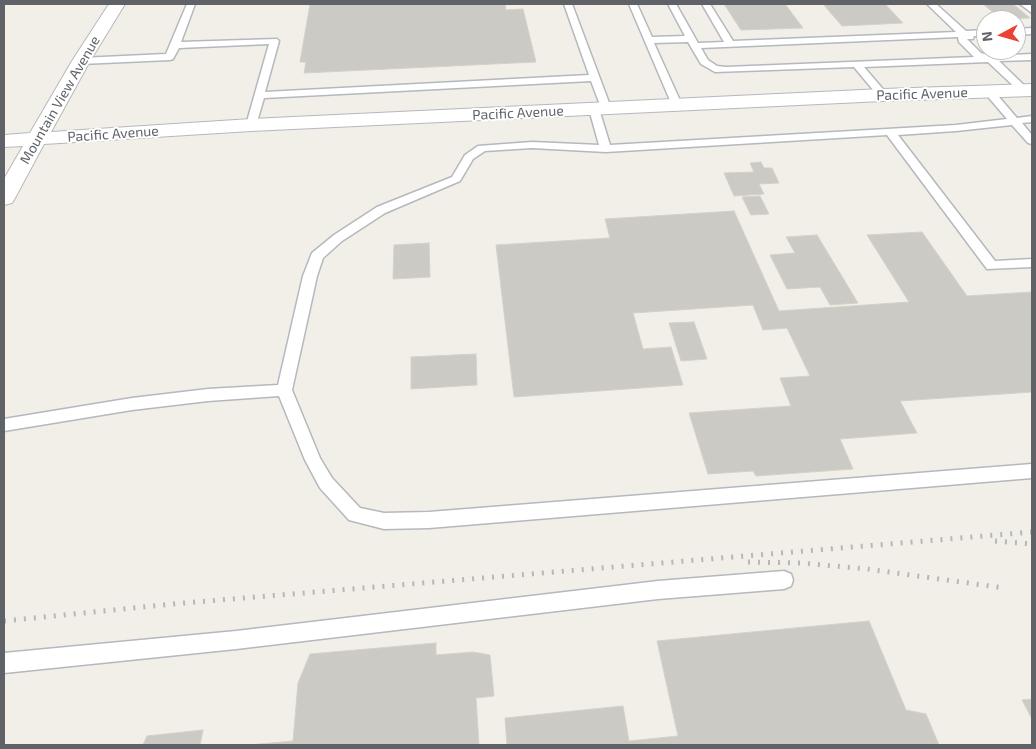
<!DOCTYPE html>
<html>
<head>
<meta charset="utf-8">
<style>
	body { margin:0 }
	#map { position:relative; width:1036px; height:749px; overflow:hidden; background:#f1efe8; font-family:"Exo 2",sans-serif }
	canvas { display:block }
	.frame { position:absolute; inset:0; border:5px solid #5f6368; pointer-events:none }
	.north { position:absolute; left:976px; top:10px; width:50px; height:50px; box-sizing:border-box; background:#fff; border:1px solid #bfc1c3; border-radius:50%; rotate:264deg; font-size:14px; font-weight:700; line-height:20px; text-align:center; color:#5f6368 }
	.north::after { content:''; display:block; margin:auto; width:18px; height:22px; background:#ea4335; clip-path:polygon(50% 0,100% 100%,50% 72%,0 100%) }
</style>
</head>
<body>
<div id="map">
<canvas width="1036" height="749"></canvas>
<div class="frame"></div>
<div class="north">N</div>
</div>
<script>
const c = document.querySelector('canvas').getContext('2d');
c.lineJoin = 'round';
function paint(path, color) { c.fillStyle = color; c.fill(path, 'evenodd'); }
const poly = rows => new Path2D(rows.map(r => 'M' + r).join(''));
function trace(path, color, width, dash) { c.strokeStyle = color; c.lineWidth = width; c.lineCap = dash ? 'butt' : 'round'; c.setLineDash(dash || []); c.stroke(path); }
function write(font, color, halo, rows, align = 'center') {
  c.font = font + ' "Exo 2",sans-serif'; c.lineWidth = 4; c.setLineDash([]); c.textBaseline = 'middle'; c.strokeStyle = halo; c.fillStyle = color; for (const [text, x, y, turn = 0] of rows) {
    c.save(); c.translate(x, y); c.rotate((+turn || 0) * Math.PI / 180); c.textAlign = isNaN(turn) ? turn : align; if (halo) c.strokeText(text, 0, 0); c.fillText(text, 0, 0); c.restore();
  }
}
const building = poly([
	[310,4,505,4,506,10,523,9,536,62,304,73,306,62,300,62,310,4],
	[724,4,785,4,803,28,741,30,724,4],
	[823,4,885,4,903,23,842,26,823,4],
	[983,4,1013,4,1030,18,1001,19,983,4],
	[761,162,764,168,772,168,779,183,759,184,764,194,734,196,724,173,754,172,750,163,761,162],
	[760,196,769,214,751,215,742,197,760,196],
	[734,211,779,311,909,302,867,235,922,232,967,296,1032,292,1032,392,900,401,917,433,840,439,853,469,756,476,753,471,708,474,689,413,791,406,780,378,810,376,787,328,763,330,753,305,633,313,643,349,671,347,683,385,514,397,496,245,610,238,605,219,734,211],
	[817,235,858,303,830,305,820,287,787,289,770,255,795,253,786,237,817,235],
	[429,243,430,277,393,279,394,245,429,243],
	[694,322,707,359,681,361,669,323,694,322],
	[476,354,477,385,411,389,411,357,476,354],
	[869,621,906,710,926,714,939,745,507,745,505,718,623,706,629,741,678,736,657,641,869,621],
	[436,643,436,655,473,652,490,655,494,696,476,698,479,745,249,745,293,741,298,683,310,654,436,643],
	[1032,699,1032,719,1022,700,1032,699],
	[203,730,200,745,143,745,147,736,203,730]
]);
const service = poly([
	[187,4,195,4,181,42,277,39,279,41,265,92,589,75,564,4,572,4,611,108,606,111,602,110,591,81,264,98,256,125,251,128,246,125,269,44,179,48,173,59,170,60,81,64,76,61,81,58,166,54,187,4],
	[629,4,637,4,652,37,685,36,668,4,676,4,698,43,724,42,702,4,710,4,733,41,956,32,927,4,936,4,966,31,986,30,986,36,974,36,973,39,967,39,981,53,991,56,1032,54,1032,60,999,61,1030,91,1025,94,1021,93,988,62,864,67,888,95,883,98,879,97,854,67,715,72,701,64,688,42,654,43,682,105,677,108,672,105,629,4],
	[958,37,959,42,974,57,726,67,717,66,708,60,701,48,958,37],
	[1020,4,1029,4,1032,6,1032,13,1020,4],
	[1032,28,1032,34,1016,35,1016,29,1032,28],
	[989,89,993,90,1017,118,1032,116,1032,122,1022,123,1032,135,1032,144,1028,143,1012,125,956,131,898,135,995,261,1032,259,1032,267,987,269,887,135,606,152,532,148,485,151,473,159,460,181,385,213,342,241,323,258,317,276,292,390,320,458,332,478,360,508,384,513,429,512,1032,464,1032,478,429,528,384,529,349,520,320,488,305,460,279,396,208,401,132,410,4,431,4,419,132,398,208,389,278,385,303,276,312,253,334,235,377,207,452,177,465,155,478,146,532,142,599,145,589,109,594,106,599,109,610,145,956,125,1007,119,984,92,989,89],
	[784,571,791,574,793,580,791,586,784,589,658,599,236,649,4,673,4,653,236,631,658,581,784,571]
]);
const minor = poly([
	[109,4,125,4,90,61,51,132,251,119,883,89,1032,84,1032,96,883,101,251,131,44,144,15,198,12,203,4,205,4,179,23,146,4,147,4,135,30,133,72,61,109,4]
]);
const rail = poly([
	[995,541,1032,544],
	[748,562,801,563,867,569,1004,588],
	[4,621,172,604,1032,532]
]);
const farStreetnames = [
	["Pacific Avenue",922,94,-2],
	["Mountain View Avenue",60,100,-60],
	["Pacific Avenue",518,113,-3],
	["Pacific Avenue",113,134,-4]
];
paint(building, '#cccac5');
trace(building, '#d6d1c6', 1);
trace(service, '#b5b8bc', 3);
trace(minor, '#b5b8bc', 2);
paint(service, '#fff');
paint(minor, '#fff');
trace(rail, '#b6b7b8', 5, [2, 8]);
write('14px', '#5f6368', '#fff', farStreetnames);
</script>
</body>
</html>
